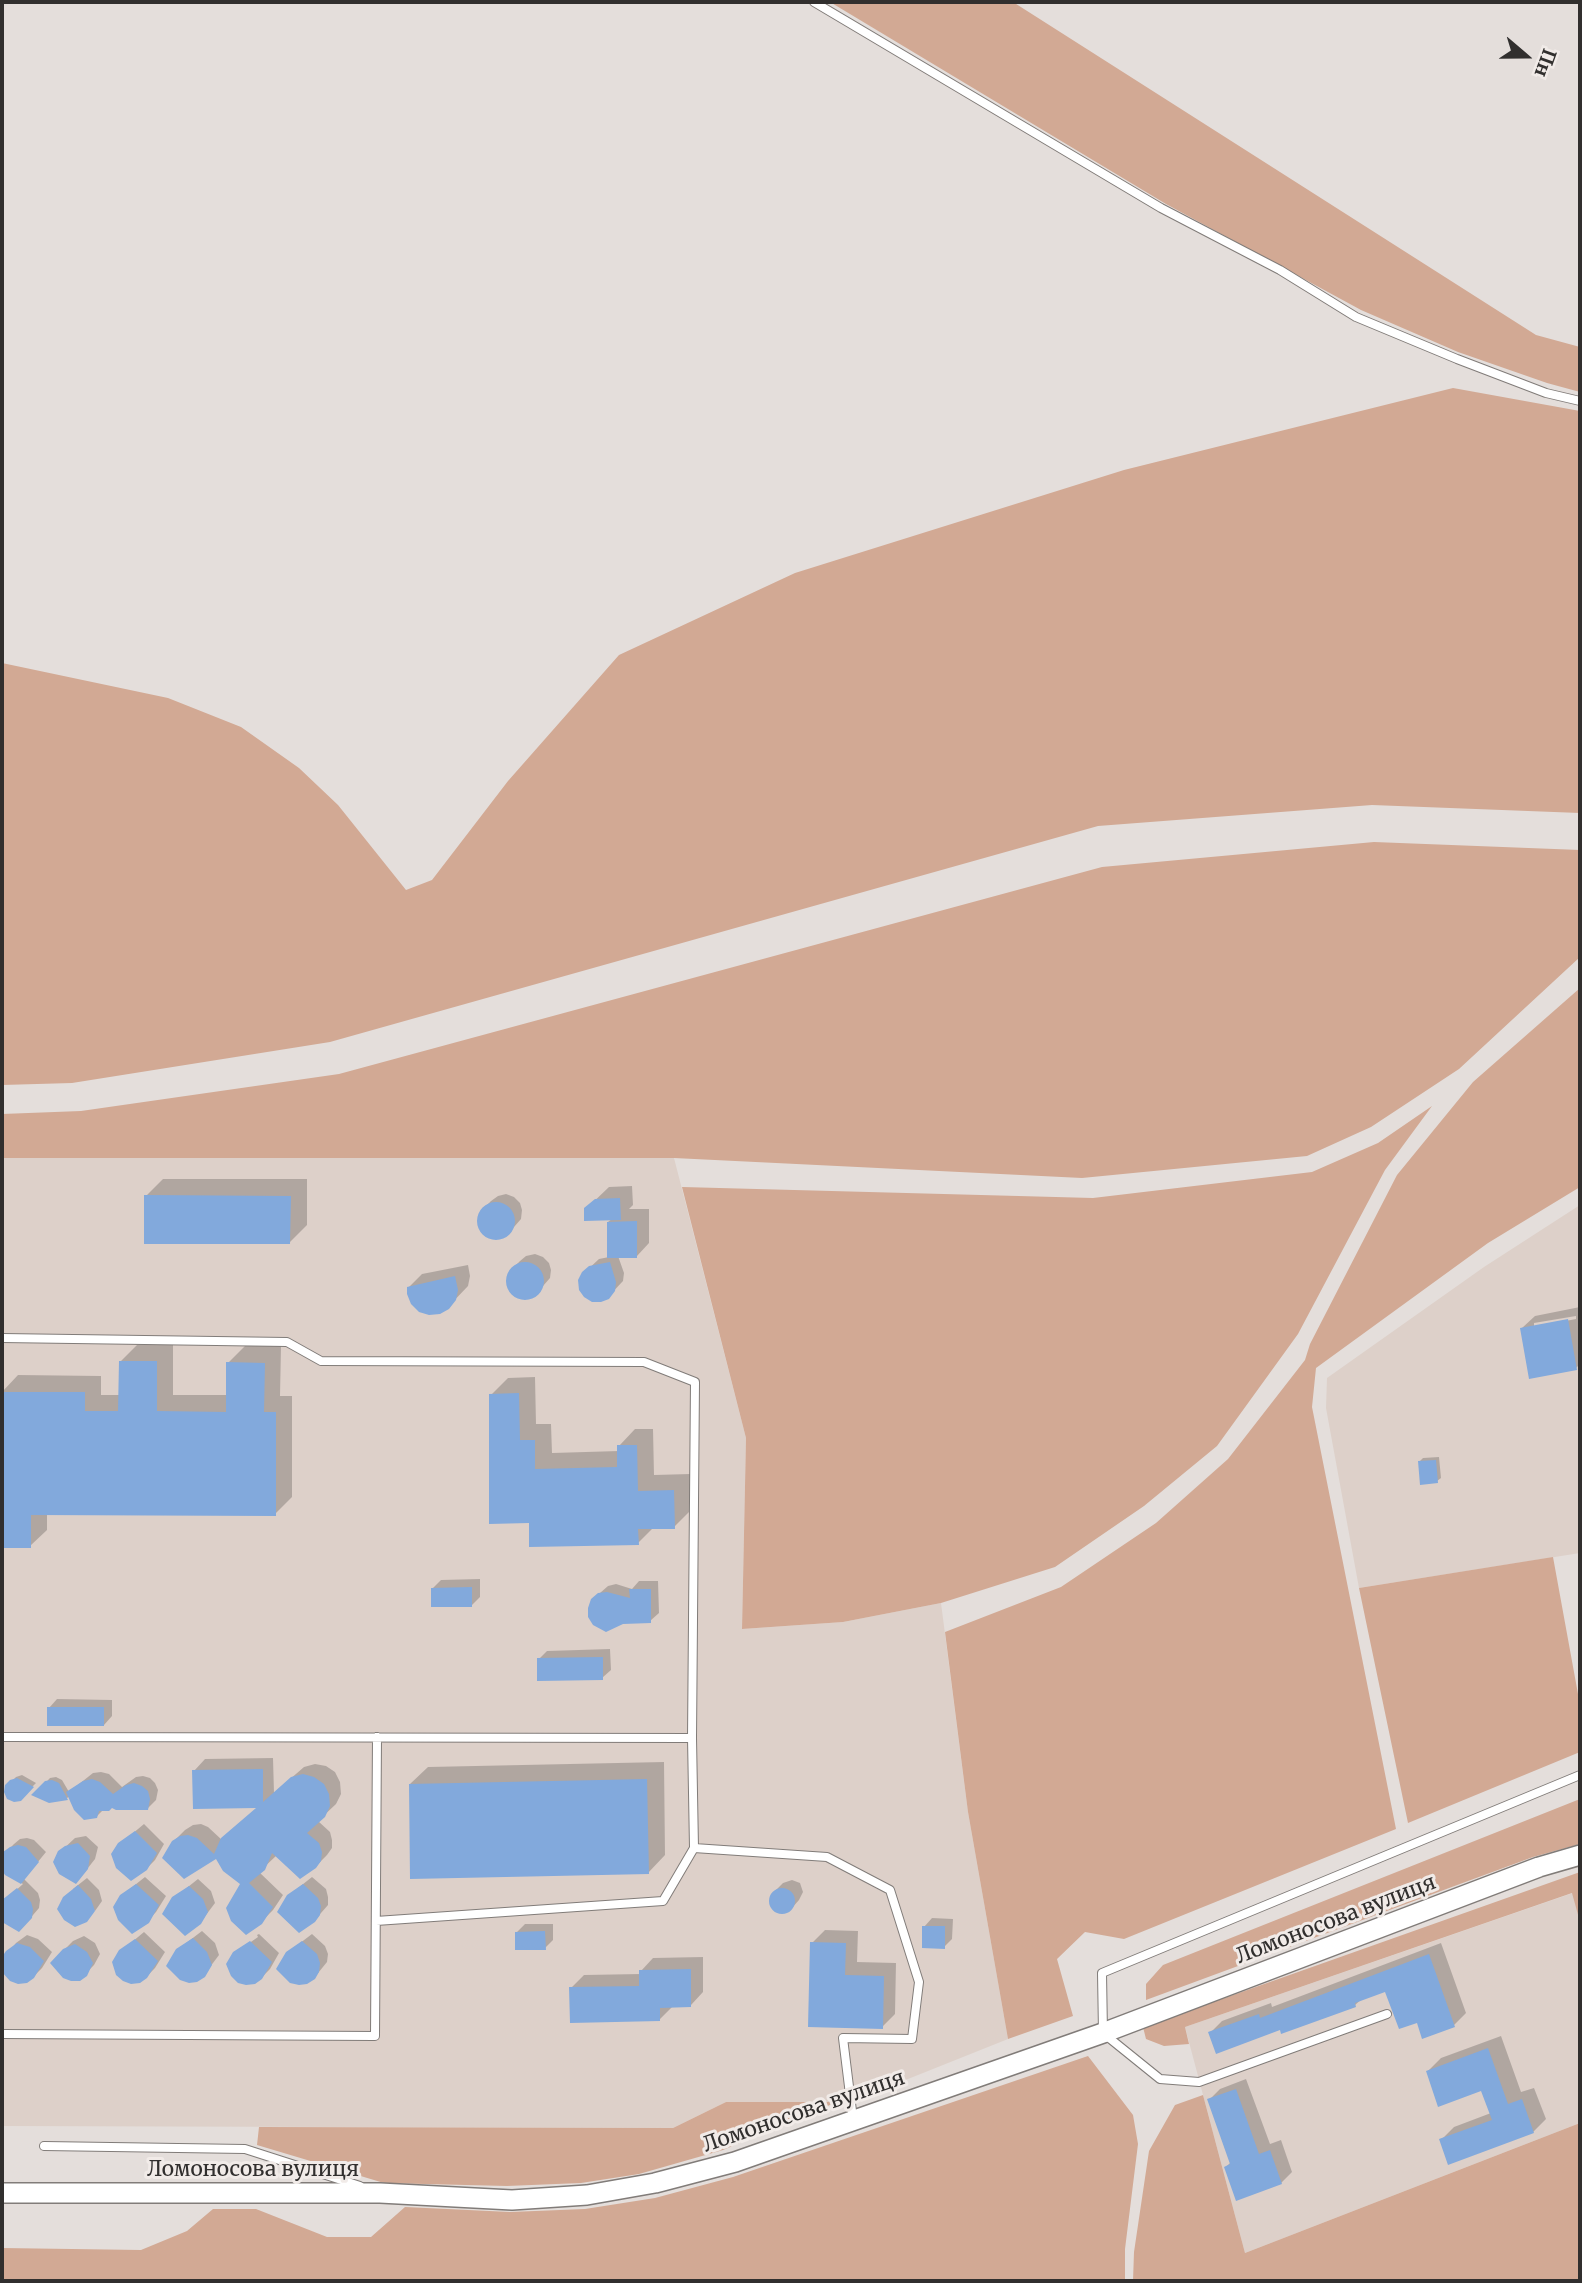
<!DOCTYPE html>
<html>
<head>
<meta charset="utf-8">
<style>
	body { margin:0 }
	#map { position:relative; width:1582px; height:2283px; overflow:hidden; background:#e4dedb; font-family:Merriweather,serif }
	canvas { display:block }
	.frame { position:absolute; inset:0; border:4px solid #312f2e; pointer-events:none }
	.north { position:absolute; left:1491px; top:21px; width:70px; height:70px; -webkit-text-stroke:5px #f1ebe8; paint-order:stroke; rotate:110deg; font-size:19px; font-weight:700; line-height:28px; text-align:center; color:#312f2e }
	.north::after { content:''; display:block; margin:auto; width:24px; height:32px; background:#312f2e; clip-path:polygon(50% 0,100% 100%,50% 72%,0 100%) }
</style>
</head>
<body>
<div id="map">
<canvas width="1582" height="2283"></canvas>
<div class="frame"></div>
<div class="north">Пн</div>
</div>
<script>
const c = document.querySelector('canvas').getContext('2d');
c.lineJoin = 'round';
function paint(path, color) { c.fillStyle = color; c.fill(path, 'evenodd'); }
const poly = rows => new Path2D(rows.map(r => 'M' + r).join(''));
function trace(path, color, width, dash) { c.strokeStyle = color; c.lineWidth = width; c.lineCap = dash ? 'butt' : 'round'; c.setLineDash(dash || []); c.stroke(path); }
function write(font, color, halo, rows, align = 'center') {
  c.font = font + ' Merriweather,serif'; c.lineWidth = 6; c.setLineDash([]); c.textBaseline = 'middle'; c.strokeStyle = halo; c.fillStyle = color; for (const [text, x, y, turn = 0] of rows) {
    c.save(); c.translate(x, y); c.rotate((+turn || 0) * Math.PI / 180); c.textAlign = isNaN(turn) ? turn : align; if (halo) c.strokeText(text, 0, 0); c.fillText(text, 0, 0); c.restore();
  }
}
const built = poly([
	[2,1158,674,1158,746,1438,742,1629,843,1622,941,1603,968,1812,1008,2039,903,2081,837,2102,726,2102,673,2128,2,2126],
	[1580,1205,1580,1553,1359,1588,1326,1408,1327,1378,1484,1267],
	[1573,1893,1580,1922,1580,2123,1245,2253,1185,2027]
]);
const green = poly([
	[830,2,1013,2,1536,335,1580,347,1580,392,1547,383,1458,352,1361,310,1166,204],
	[1453,388,1580,411,1580,813,1372,805,1098,826,330,1042,72,1083,2,1085,2,663,168,698,241,727,299,768,338,805,406,890,432,880,508,781,619,655,795,573,1124,470],
	[1374,842,1580,850,1580,957,1459,1069,1371,1127,1307,1156,1082,1178,674,1158,2,1158,2,1114,81,1111,339,1074,1102,867],
	[1580,988,1580,1187,1488,1243,1316,1368,1312,1407,1396,1829,1124,1939,1085,1932,1057,1959,1073,2016,1008,2039,968,1812,945,1632,1061,1587,1156,1523,1228,1459,1305,1360,1310,1344,1397,1175,1473,1082],
	[1432,1106,1385,1170,1298,1334,1217,1446,1144,1506,1055,1567,941,1603,843,1622,742,1629,746,1438,682,1187,1093,1198,1312,1172,1378,1143],
	[1553,1557,1580,1705,1580,1752,1408,1823,1359,1588],
	[1580,1799,1580,1844,1533,1857,1146,2000,1146,1984,1163,1965],
	[1580,1872,1580,1922,1572,1893,1185,2027,1189,2044,1164,2046,1146,2039,1143,2027],
	[1088,2056,1133,2115,1138,2144,1125,2249,1125,2281,2,2281,2,2248,141,2250,187,2231,213,2209,256,2209,327,2237,371,2237,405,2207,510,2212,585,2209,655,2198,733,2177],
	[1203,2095,1245,2253,1580,2123,1580,2281,1133,2281,1134,2252,1149,2151,1175,2105],
	[726,2102,837,2102,723,2150,639,2174,581,2183,507,2186,384,2183,257,2145,259,2127,673,2128]
]);
const shadow = poly([
	[163,1179,307,1179,307,1225,290,1242,146,1196],
	[632,1186,633,1205,629,1209,649,1209,649,1243,637,1256,618,1256,624,1273,623,1281,608,1297,584,1273,599,1259,609,1257,608,1222,613,1218,586,1209,609,1187],
	[506,1194,514,1197,520,1203,522,1210,521,1219,507,1235,499,1238,491,1238,483,1233,479,1227,479,1218,482,1210,491,1201,498,1196],
	[535,1254,543,1257,549,1263,551,1270,550,1278,536,1294,528,1298,520,1298,513,1293,508,1286,507,1278,511,1270,520,1261,526,1256],
	[468,1265,470,1276,468,1286,448,1307,409,1287,422,1274],
	[1580,1307,1580,1364,1576,1368,1522,1328,1535,1316],
	[1576,1316,1576,1319,1534,1327,1534,1323],
	[137,1345,173,1345,173,1395,228,1395,228,1363,245,1346,281,1346,280,1396,292,1396,292,1497,275,1514,47,1514,47,1530,30,1546,2,1546,2,1392,18,1375,101,1376,101,1395,120,1395,120,1362],
	[535,1377,536,1424,551,1424,552,1453,619,1451,619,1446,635,1429,653,1429,654,1475,690,1474,691,1510,674,1527,654,1527,638,1543,531,1521,491,1395,508,1378],
	[1439,1457,1441,1478,1437,1481,1419,1462,1423,1458],
	[480,1579,480,1597,472,1605,433,1588,441,1580],
	[639,1581,658,1581,659,1613,650,1621,592,1600,608,1586,616,1584,632,1589],
	[610,1649,611,1670,602,1678,539,1659,547,1651],
	[57,1699,112,1700,112,1716,104,1725,49,1708],
	[273,1758,274,1793,304,1767,315,1764,326,1766,335,1772,340,1782,341,1794,336,1804,318,1821,330,1832,332,1840,332,1848,327,1855,315,1867,277,1855,259,1872,283,1895,273,1910,261,1922,242,1884,217,1857,173,1842,185,1830,193,1825,201,1824,208,1827,222,1840,259,1806,194,1771,205,1759],
	[664,1762,665,1855,648,1873,410,1784,428,1767],
	[101,1772,109,1774,122,1787,136,1777,143,1776,150,1778,155,1783,158,1790,156,1800,148,1808,112,1806,104,1809,97,1816,70,1796,67,1798,34,1795,50,1778,56,1777,62,1780,69,1792,93,1773],
	[22,1775,36,1783,20,1799,7,1786,16,1777],
	[144,1824,164,1844,155,1860,146,1869,120,1844],
	[86,1836,98,1847,95,1859,84,1873,60,1852,75,1838],
	[27,1838,34,1840,46,1852,24,1879,38,1893,40,1900,39,1908,27,1922,5,1921,2,1916,4,1901,23,1884,6,1873,2,1867,2,1859,5,1853,14,1844,20,1839],
	[145,1877,166,1896,156,1912,147,1921,121,1896],
	[312,1877,326,1889,328,1897,328,1905,314,1921,288,1896],
	[87,1878,99,1890,102,1901,95,1911,73,1889],
	[198,1879,211,1891,215,1903,200,1923,174,1898],
	[792,1880,800,1883,803,1892,799,1900,791,1909,782,1913,773,1909,770,1900,774,1892,783,1883],
	[932,1918,953,1919,952,1939,944,1947,924,1927],
	[525,1924,553,1924,553,1940,545,1948,516,1933],
	[825,1930,858,1931,857,1962,896,1963,895,2014,882,2027,812,1943],
	[202,1931,215,1943,219,1955,204,1975,177,1950],
	[144,1932,165,1952,155,1968,146,1977,120,1952],
	[259,1934,279,1953,270,1969,261,1978,238,1951,258,1937,257,1935],
	[312,1934,325,1946,328,1954,327,1962,314,1978,287,1953],
	[27,1935,38,1939,52,1952,42,1968,33,1977,5,1974,2,1967,3,1959,16,1943],
	[84,1936,95,1943,100,1954,94,1965,85,1974,64,1950,73,1941],
	[1441,1943,1466,2013,1454,2025,1418,2020,1386,1990,1363,1998,1355,2005,1281,2028,1210,2033,1222,2021,1271,2003,1272,2007],
	[703,1957,703,1992,691,2005,672,2007,659,2020,571,1988,584,1975,641,1974,641,1971,653,1958],
	[1501,2036,1521,2092,1534,2088,1546,2119,1533,2132,1441,2140,1454,2127,1491,2113,1482,2089,1428,2071,1441,2058],
	[1246,2079,1270,2144,1281,2140,1292,2172,1281,2183,1226,2167,1231,2162,1209,2100,1220,2089]
]);
const building = poly([
	[144,1195,291,1196,290,1244,144,1244],
	[620,1198,621,1220,584,1221,584,1208,595,1199],
	'477 1221a19 19 0 1 1 38 0a19 19 0 1 1-38 0Z',
	[637,1221,637,1258,607,1258,607,1222],
	[610,1262,616,1282,615,1291,609,1299,601,1302,592,1302,584,1297,579,1290,578,1280,582,1272,589,1266],
	'506 1281a19 19 0 1 1 38 0a19 19 0 1 1-38 0Z',
	[455,1276,458,1290,456,1300,449,1309,440,1314,429,1315,419,1312,411,1304,407,1294,407,1287],
	[1568,1319,1577,1370,1529,1379,1520,1328],
	[119,1361,157,1361,157,1411,226,1412,226,1362,265,1363,264,1412,276,1412,276,1516,31,1515,31,1548,2,1548,2,1392,85,1392,85,1411,118,1411],
	[519,1393,520,1440,535,1440,535,1469,617,1467,617,1445,637,1445,638,1491,674,1490,675,1529,638,1529,639,1545,529,1547,529,1523,489,1524,489,1394],
	[1436,1460,1438,1483,1420,1485,1418,1461],
	[472,1587,472,1607,431,1607,431,1588],
	[629,1589,651,1589,651,1623,623,1624,606,1632,593,1625,588,1617,588,1608,591,1599,598,1593,607,1592,630,1598],
	[603,1657,603,1680,537,1681,537,1658],
	[47,1707,104,1707,104,1726,47,1726],
	[263,1769,263,1802,291,1777,303,1774,314,1777,324,1784,329,1794,330,1806,325,1817,307,1833,319,1843,322,1852,321,1861,316,1868,300,1879,272,1853,265,1870,249,1883,273,1907,262,1924,246,1935,231,1921,226,1908,240,1884,223,1871,216,1859,184,1879,162,1858,172,1841,180,1836,188,1835,197,1838,214,1854,221,1838,256,1808,193,1809,192,1770],
	[17,1778,34,1787,21,1801,14,1802,7,1799,4,1792,5,1785,10,1780],
	[92,1779,100,1782,113,1794,126,1785,134,1783,142,1786,148,1791,150,1799,148,1810,116,1810,112,1808,109,1811,99,1811,97,1818,84,1820,74,1810,66,1792,83,1781],
	[647,1779,649,1874,410,1879,409,1784],
	[52,1780,59,1783,68,1800,49,1803,31,1795,45,1781],
	[135,1831,157,1853,147,1870,131,1881,116,1868,111,1854,118,1843],
	[78,1843,90,1856,88,1869,76,1884,59,1874,53,1862,58,1851,65,1846],
	[18,1845,26,1847,39,1862,21,1884,5,1875,2,1870,3,1852,10,1847],
	[136,1884,159,1905,149,1923,132,1934,118,1920,113,1907,120,1895],
	[303,1884,318,1898,321,1906,320,1915,315,1922,299,1933,277,1912,287,1895],
	[78,1885,91,1899,95,1911,87,1922,75,1927,64,1920,57,1909,63,1897],
	[189,1886,203,1899,208,1912,201,1924,185,1936,162,1914,172,1897],
	'769 1901a13 13 0 1 1 26 0a13 13 0 1 1-26 0Z',
	[17,1888,31,1902,33,1909,32,1918,19,1932,2,1922,2,1900],
	[922,1926,945,1926,945,1949,922,1948],
	[545,1931,546,1950,515,1950,515,1932],
	[193,1938,207,1952,212,1965,205,1977,197,1982,189,1983,180,1980,166,1966,176,1949],
	[135,1939,158,1961,147,1978,140,1983,131,1984,123,1981,116,1975,112,1962,119,1950],
	[250,1941,272,1962,262,1979,255,1984,246,1985,238,1983,231,1976,226,1964,233,1952],
	[302,1941,317,1954,320,1963,319,1972,315,1979,307,1984,299,1985,290,1983,276,1969,286,1952],
	[810,1942,846,1943,845,1975,884,1976,883,2029,808,2027],
	[17,1943,30,1947,44,1961,34,1978,27,1983,18,1984,10,1981,2,1972,2,1957,6,1951],
	[75,1944,87,1952,93,1963,87,1976,80,1981,71,1981,63,1978,50,1963,63,1949],
	[1429,1954,1455,2027,1422,2039,1417,2023,1399,2029,1385,1992,1355,2003,1356,2007,1281,2034,1280,2030,1216,2054,1208,2032,1259,2014,1260,2018],
	[691,1969,691,2007,660,2008,660,2021,570,2023,569,1987,639,1986,639,1970],
	[1488,2048,1508,2104,1522,2099,1534,2133,1448,2165,1439,2139,1492,2120,1481,2091,1438,2107,1426,2071],
	[1236,2089,1259,2154,1270,2150,1282,2184,1236,2201,1224,2167,1230,2164,1207,2099]
]);
const service = poly([
	[814,2,1161,208,1280,270,1356,317,1457,359,1546,393,1580,401],
	[2,1338,287,1342,321,1361,644,1362,695,1382,692,1738],
	[2,1737,692,1738,694,1848,663,1901,376,1921],
	[694,1848,827,1857,890,1890,919,1982,912,2039,843,2038,853,2119],
	[1387,2014,1199,2082,1160,2079,1103,2033,1102,1973,1580,1775],
	[2,2034,375,2036,377,1737],
	[44,2146,245,2149,360,2186]
]);
const tertiary = poly([
	[2,2193,380,2193,512,2200,587,2195,655,2183,735,2162,1103,2033,1539,1867,1580,1855]
]);
const streetNames = [
	["Ломоносова вулиця",1336,1920,-21],
	["Ломоносова вулиця",804,2112,-19],
	["Ломоносова вулиця",253,2170]
];
paint(built, '#ddd0c9');
paint(green, '#d2a994');
paint(shadow, '#0003');
paint(building, '#82a9dc');
trace(service, '#817c79', 10);
trace(tertiary, '#817c79', 22);
trace(service, '#fff', 8);
trace(tertiary, '#fff', 19);
write('21px', '#312f2e', '#f1ebe8', streetNames);
</script>
</body>
</html>
